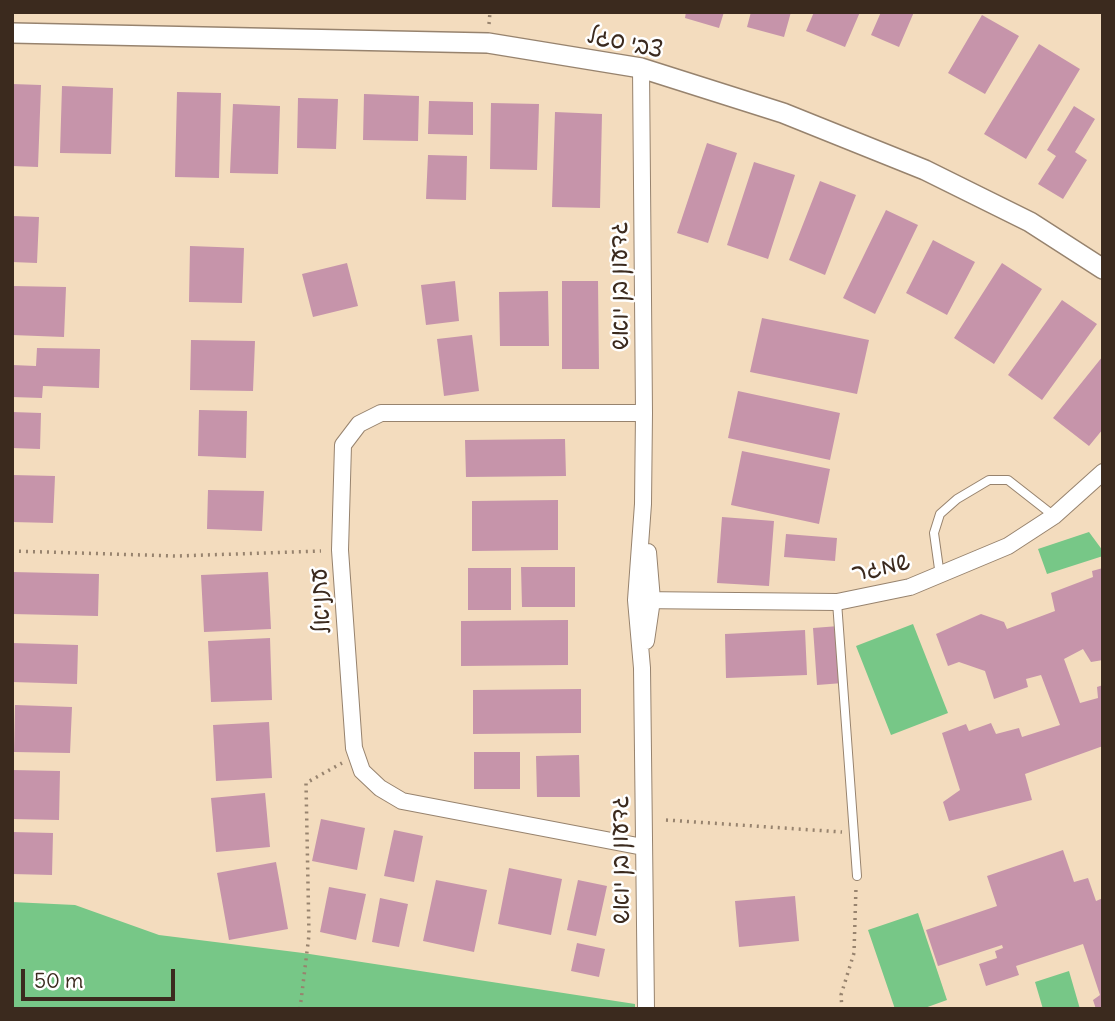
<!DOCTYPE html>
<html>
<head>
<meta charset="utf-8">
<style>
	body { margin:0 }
	#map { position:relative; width:1115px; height:1021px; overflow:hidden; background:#f3dcbe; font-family:Delius,sans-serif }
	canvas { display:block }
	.frame { position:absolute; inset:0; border:14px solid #3b2a1e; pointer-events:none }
	.scale { position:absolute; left:21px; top:969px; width:154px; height:32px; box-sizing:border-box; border:4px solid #3b2a1e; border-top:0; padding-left:9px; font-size:21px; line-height:24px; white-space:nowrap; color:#3b2a1e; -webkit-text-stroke:5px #fff; paint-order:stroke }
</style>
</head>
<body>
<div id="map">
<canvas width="1115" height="1021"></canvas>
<div class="frame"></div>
<div class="scale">50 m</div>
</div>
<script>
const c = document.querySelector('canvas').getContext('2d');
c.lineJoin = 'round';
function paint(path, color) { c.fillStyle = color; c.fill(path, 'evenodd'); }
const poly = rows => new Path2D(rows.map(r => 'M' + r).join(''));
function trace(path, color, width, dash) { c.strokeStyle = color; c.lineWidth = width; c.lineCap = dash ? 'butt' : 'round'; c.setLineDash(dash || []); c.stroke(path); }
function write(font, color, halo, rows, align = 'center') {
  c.font = font + ' Delius,"Playpen Sans Hebrew",sans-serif'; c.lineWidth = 5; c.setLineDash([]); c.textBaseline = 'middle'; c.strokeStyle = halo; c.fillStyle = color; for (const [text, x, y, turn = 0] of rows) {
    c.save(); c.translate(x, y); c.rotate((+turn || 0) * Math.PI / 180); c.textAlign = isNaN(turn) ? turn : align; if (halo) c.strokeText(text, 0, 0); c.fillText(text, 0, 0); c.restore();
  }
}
const green = poly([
	[1089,532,1103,551,1103,556,1047,574,1038,549],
	[913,624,948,713,891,735,856,646],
	[12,902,75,905,159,935,303,953,635,1004,635,1009,12,1009],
	[918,913,947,1000,922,1009,895,1009,868,930],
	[1069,971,1080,1009,1043,1009,1035,982]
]);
const building = poly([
	[686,12,724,12,719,28,685,18],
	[751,12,791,12,784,37,747,27],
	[814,12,860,12,845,47,806,31],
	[881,12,914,12,899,47,871,35],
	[982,15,1019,36,985,94,948,73],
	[1039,44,1080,69,1026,159,984,134],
	[12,84,41,85,38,167,12,166],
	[62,86,113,88,111,154,60,153],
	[177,92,221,93,219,178,175,177],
	[364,94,419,96,418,141,363,140],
	[298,98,338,99,336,149,297,148],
	[429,101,473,102,473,135,428,134],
	[491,103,539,104,537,170,490,169],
	[233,104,280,106,278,174,230,173],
	[1074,106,1095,119,1075,152,1087,160,1063,199,1038,184,1056,156,1047,150],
	[555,112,602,114,600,208,552,207],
	[707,143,737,153,708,243,677,233],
	[428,155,467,156,466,200,426,199],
	[754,162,795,175,768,259,727,245],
	[820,181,856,195,825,275,789,260],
	[886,210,918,225,875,314,843,298],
	[12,216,39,217,37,263,12,262],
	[933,240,975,262,947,315,906,293],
	[190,246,244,248,242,303,189,302],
	[347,263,358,306,313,317,302,274],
	[1002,263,1042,289,994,364,954,338],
	[455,281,459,321,426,325,421,285],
	[562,281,598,281,599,369,562,369],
	[12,286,66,287,64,337,12,335],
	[548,291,549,346,500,346,499,292],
	[1062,300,1097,324,1042,400,1008,375],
	[762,318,869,340,857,394,750,372],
	[472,335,479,391,444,396,437,339],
	[191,340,255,341,253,391,190,390],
	[37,348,100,349,99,388,43,386,42,398,12,397,12,365,36,366],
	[1103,356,1103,429,1089,446,1053,418],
	[738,391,840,413,830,460,728,438],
	[199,410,247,411,246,458,198,456],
	[12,412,41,413,40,449,12,448],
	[565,439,566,476,466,477,465,440],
	[742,451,830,469,819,524,731,505],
	[12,475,55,476,53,523,12,522],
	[208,490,264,491,262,531,207,529],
	[558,500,558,550,472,551,472,501],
	[722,517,774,521,769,586,717,583],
	[786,534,837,538,835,561,784,557],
	[521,567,575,567,575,607,522,607],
	[468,568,511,568,511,610,468,610],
	[1103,568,1103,660,1091,662,1083,649,1064,659,1080,703,1098,698,1097,687,1103,685,1103,746,1025,774,1032,800,949,821,943,802,960,790,942,733,966,724,969,731,991,723,996,734,1019,728,1022,737,1060,725,1041,675,1026,679,1028,687,994,699,985,671,959,662,948,666,936,634,981,614,1004,622,1007,629,1055,611,1051,593,1093,577,1092,571],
	[12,572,99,574,98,616,12,614],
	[268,572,271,629,204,632,201,575],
	[568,620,568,665,461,666,461,621],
	[839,626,843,683,817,685,813,628],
	[805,630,807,675,726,678,725,634],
	[270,638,272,700,211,702,208,641],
	[12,643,78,645,77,684,12,682],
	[581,689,581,733,473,734,473,690],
	[15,705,72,707,70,753,14,752],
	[269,722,272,778,216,781,213,725],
	[474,752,520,752,520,789,474,789],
	[579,755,580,797,537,797,536,756],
	[12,770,60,771,59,820,12,819],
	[265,793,270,847,216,852,211,798],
	[321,819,365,828,357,870,312,861],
	[394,830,423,836,414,882,384,876],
	[12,832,53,833,52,875,12,874],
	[1063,850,1074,882,1088,878,1096,901,1103,898,1103,1009,1096,1009,1093,1000,1100,995,1083,944,1016,966,1019,975,986,986,979,964,997,958,995,951,1003,948,1002,945,938,966,926,930,997,906,987,876],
	[276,862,288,929,229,940,217,873],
	[509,868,562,879,551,935,498,924],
	[436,880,487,890,474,952,423,941],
	[578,880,607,886,596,936,567,930],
	[329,887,366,894,356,940,320,932],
	[795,896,799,941,739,947,735,901],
	[380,898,408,904,399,947,372,942],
	[577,943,605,949,599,977,571,971]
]);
const path = poly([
	[489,24,490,12],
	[12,551,177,556,321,551],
	[666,820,842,832],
	[300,1009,309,935,306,783,342,763],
	[842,1009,841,995,854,953,856,887]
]);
const service = poly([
	[940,576,934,533,940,514,957,499,989,480,1008,480,1054,516],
	[837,602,857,876]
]);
const minor = poly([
	[641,68,644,413,643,504,636,600,642,668,646,1009],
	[636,600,837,602,910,587,1008,546,1054,516,1103,472],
	[646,641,652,600,648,552],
	[643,847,402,801,380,788,362,771,354,748,340,550,343,445,359,424,381,413,644,413]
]);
const tertiary = poly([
	[12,33,488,43,641,68,783,113,925,170,1030,222,1103,269]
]);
const streetNames = [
	["צבי סגל",625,43,12],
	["גדעון בן יואש",620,286,-91],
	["שמגר",881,568,-13],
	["עתניאל",321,601,-94],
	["גדעון בן יואש",621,860,-91]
];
paint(green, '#77c787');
paint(building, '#c694aa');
trace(service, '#97836e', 10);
trace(minor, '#97836e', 18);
trace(tertiary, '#97836e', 22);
trace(path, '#97836e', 3.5, [2, 5]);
trace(service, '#fff', 8);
trace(minor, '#fff', 16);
trace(tertiary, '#fff', 19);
write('24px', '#3b2a1e', '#fff', streetNames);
</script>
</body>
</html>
